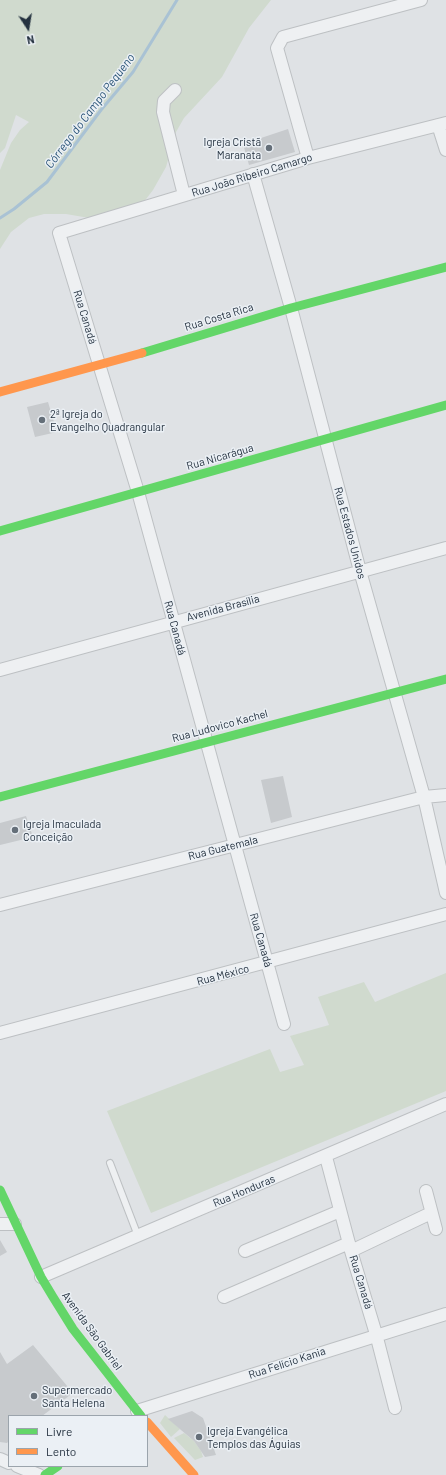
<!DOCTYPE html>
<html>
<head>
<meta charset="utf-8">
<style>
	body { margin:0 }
	#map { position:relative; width:446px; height:1475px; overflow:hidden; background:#dfe2e5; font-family:Barlow,sans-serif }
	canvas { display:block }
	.legend { position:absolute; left:8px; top:1415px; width:140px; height:52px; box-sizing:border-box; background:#ebf0f5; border:1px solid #9ba4ac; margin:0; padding:5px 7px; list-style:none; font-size:12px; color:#24313f }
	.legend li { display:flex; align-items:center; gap:8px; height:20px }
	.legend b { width:20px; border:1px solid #9ba4ac }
	.north { position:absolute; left:8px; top:8px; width:40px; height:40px; -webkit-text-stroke:3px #ebf0f5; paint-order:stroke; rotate:168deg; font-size:11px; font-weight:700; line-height:16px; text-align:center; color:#24313f }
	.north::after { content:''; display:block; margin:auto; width:14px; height:18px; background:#24313f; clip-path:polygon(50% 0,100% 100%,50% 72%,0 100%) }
</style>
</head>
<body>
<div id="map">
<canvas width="446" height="1475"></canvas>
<ul class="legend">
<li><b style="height:5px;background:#63d668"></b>Livre</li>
<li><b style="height:5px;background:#ff974d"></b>Lento</li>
</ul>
<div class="north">N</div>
</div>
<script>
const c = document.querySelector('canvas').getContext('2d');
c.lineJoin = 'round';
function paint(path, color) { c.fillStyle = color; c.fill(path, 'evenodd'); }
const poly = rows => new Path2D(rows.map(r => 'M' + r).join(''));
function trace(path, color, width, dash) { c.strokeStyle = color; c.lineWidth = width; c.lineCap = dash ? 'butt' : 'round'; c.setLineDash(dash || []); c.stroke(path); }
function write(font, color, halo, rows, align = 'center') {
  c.font = font + ' Barlow,sans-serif'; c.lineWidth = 3; c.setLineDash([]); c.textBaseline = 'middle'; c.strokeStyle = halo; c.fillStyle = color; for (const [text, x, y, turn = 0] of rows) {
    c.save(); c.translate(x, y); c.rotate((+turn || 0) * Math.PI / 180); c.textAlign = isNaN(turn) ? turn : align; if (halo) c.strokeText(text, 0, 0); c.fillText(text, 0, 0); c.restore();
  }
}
const green = poly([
	[0,0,271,0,249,28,222,77,184,118,176,132,166,167,153,190,143,203,101,220,66,214,44,214,29,218,11,232,0,249,0,170,11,143,20,130,29,122,16,115,5,148,0,153],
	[446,973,446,1091,151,1213,107,1111,270,1049,280,1072,304,1065,290,1036,329,1025,318,997,364,982,375,1002],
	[165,1415,180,1429,171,1437,160,1423],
	[184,1433,194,1441,201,1451,203,1457,195,1460,174,1438]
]);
const stream = poly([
	[0,218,14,209,47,182,101,110,133,72,177,0]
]);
const building = poly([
	[288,129,295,152,249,165,243,144],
	[48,402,57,432,35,437,27,407],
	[283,776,292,817,271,823,261,780],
	[26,816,33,837,0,845,0,823],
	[0,1240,7,1252,0,1256],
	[33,1345,73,1393,42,1416,9,1416,9,1441,7,1443,0,1442,0,1352,7,1364],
	[192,1411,203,1418,216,1455,205,1457,194,1441,168,1419]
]);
const lane = poly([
	[110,1163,138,1236]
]);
const street = poly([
	[175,90,164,101,163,112,184,195],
	[438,125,446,150],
	[308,158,277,48,283,37,421,0],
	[253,174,291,308,360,571,424,797,446,893],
	[0,670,446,548],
	[0,905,424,797,446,795],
	[284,1024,138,492,59,233,308,158,446,123],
	[0,1033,446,914],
	[326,1157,351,1251,376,1334,395,1408],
	[426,1191,436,1229],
	[0,1224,15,1224],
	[245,1251,340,1211],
	[351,1251,431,1213],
	[41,1277,446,1104],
	[224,1297,349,1243],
	[137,1411,446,1314],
	[0,1459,9,1463],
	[17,1466,39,1475]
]);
const fast = poly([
	[142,353,291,308,446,267],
	[0,531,446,405],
	[0,797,446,679],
	[0,1190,41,1277,53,1297,73,1329,141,1416],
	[45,1475,58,1466]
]);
const slow = poly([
	[0,392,142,353],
	[147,1422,194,1475]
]);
const markers = [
	[269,148,4,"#656f79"],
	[42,420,4,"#656f79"],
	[15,830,4,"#656f79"],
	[34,1396,4,"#656f79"],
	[199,1437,4,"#656f79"]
];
const poiNames = [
	["Igreja Cristã",261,142,"right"],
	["Maranata",261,155,"right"],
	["2ª Igreja do",50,414],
	["Evangelho Quadrangular",50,427],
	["Igreja Imaculada",23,824],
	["Conceição",23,837],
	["Supermercado",42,1390],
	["Santa Helena",42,1403],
	["Igreja Evangélica",207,1431],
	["Templos das Águias",207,1444]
];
const streetNames = [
	["Rua João Ribeiro Camargo",252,175,-17],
	["Rua Canadá",85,317,73],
	["Rua Costa Rica",219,317,-17],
	["Rua Nicarágua",220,457,-16],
	["Rua Estados Unidos",350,533,75],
	["Avenida Brasília",223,608,-15],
	["Rua Canadá",175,628,75],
	["Rua Ludovico Kachel",220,726,-15],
	["Rua Guatemala",223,848,-14],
	["Rua Canadá",261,940,74],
	["Rua México",223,975,-15],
	["Rua Honduras",244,1191,-23],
	["Rua Canadá",361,1282,73],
	["Avenida São Gabriel",92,1331,54],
	["Rua Felício Kania",287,1363,-18]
];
const waterNames = [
	["Córrego do Campo Pequeno",90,111,-53]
];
paint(green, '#d0dace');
trace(stream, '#a9c2d4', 3);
paint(building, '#c7cacd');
trace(lane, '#bdc0c3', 8);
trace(street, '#bdc0c3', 14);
trace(lane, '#eef0f2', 6);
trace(street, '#eef0f2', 12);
trace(fast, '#63d668', 9);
trace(slow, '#ff974d', 9);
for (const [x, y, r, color] of markers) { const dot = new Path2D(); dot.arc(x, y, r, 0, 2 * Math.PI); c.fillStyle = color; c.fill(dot); trace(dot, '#ebf0f5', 1.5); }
write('11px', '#24313f', '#ebf0f5', poiNames, 'left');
write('11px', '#24313f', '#ebf0f5', streetNames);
write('italic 12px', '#2a5477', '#ebf0f5', waterNames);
</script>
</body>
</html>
